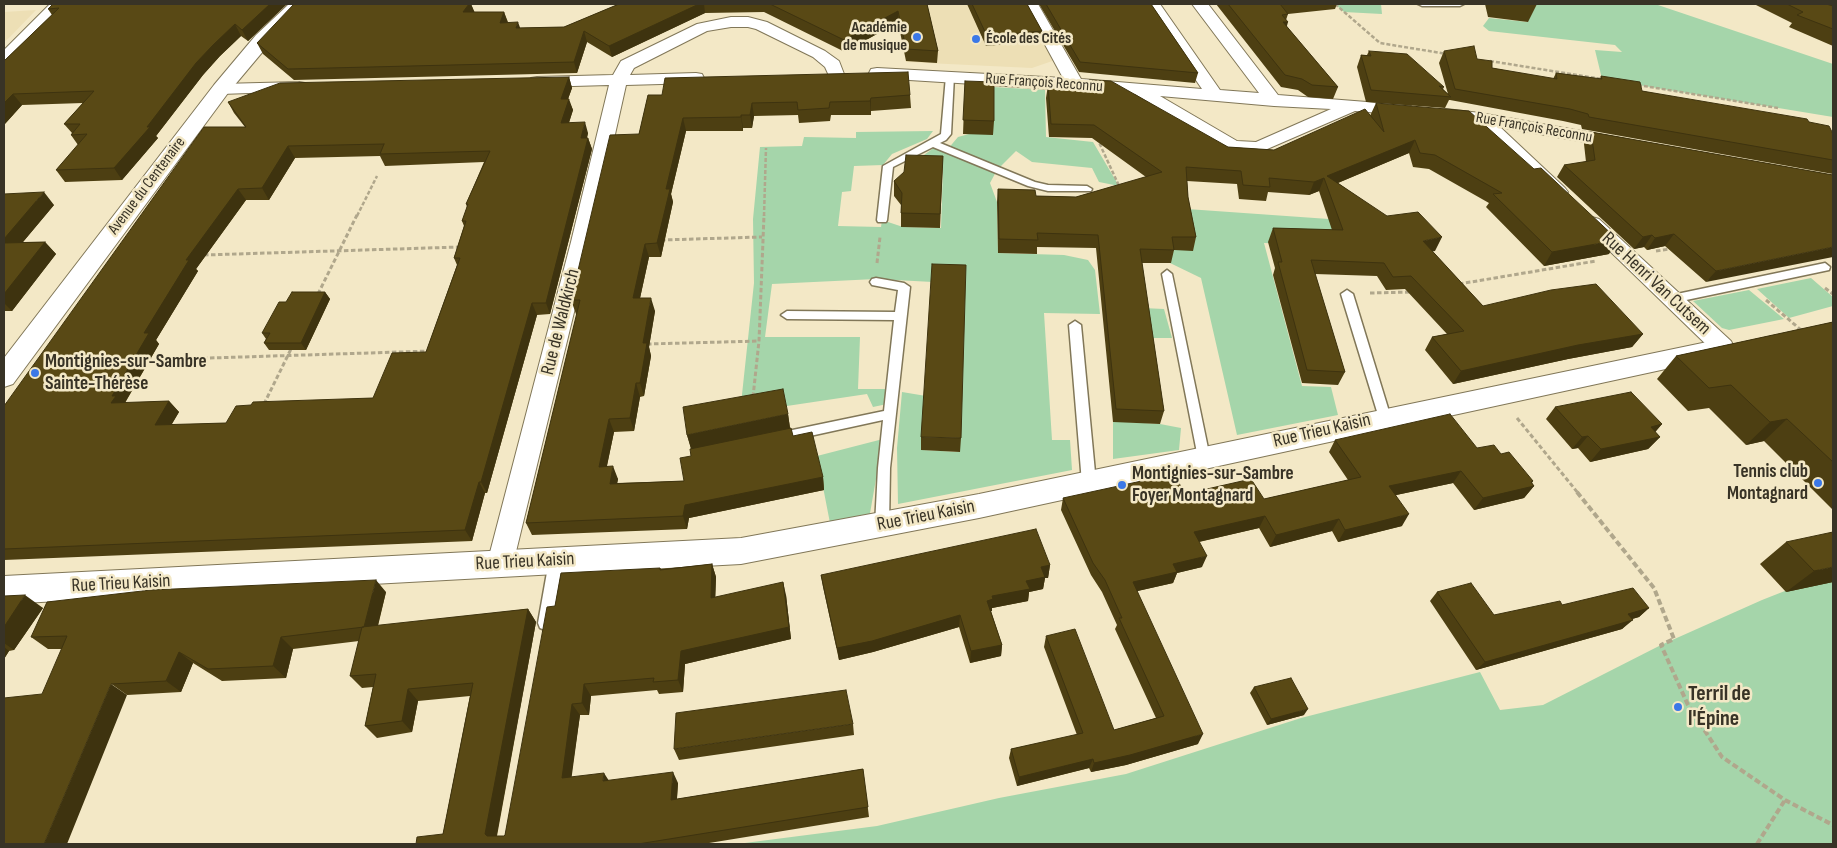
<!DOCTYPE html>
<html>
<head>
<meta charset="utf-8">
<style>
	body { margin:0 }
	#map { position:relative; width:1837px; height:848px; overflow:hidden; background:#f3e8c6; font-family:"Sofia Sans Condensed",sans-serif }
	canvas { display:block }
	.frame { position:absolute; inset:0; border:5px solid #383326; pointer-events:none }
</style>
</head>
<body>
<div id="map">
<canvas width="1837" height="848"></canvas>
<div class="frame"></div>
</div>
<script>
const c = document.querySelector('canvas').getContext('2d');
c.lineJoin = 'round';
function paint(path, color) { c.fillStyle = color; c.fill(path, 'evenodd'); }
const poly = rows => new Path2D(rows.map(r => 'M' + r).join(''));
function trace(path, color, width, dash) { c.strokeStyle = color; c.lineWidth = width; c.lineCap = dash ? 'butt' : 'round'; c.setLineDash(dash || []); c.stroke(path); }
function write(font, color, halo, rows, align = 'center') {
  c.font = font + ' "Sofia Sans Condensed",sans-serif'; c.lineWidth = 5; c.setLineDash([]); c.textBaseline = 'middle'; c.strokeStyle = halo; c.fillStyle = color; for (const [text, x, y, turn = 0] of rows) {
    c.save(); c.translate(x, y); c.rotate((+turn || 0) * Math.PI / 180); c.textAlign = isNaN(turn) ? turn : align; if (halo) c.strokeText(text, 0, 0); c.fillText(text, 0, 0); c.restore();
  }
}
const built = poly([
	[902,4,1031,4,1061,58,1032,68,906,62,897,14],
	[36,10,10,37,4,42,4,12]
]);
const green = poly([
	[1335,4,1381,4,1382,14,1344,12],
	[1524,4,1655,4,1833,64,1833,117,1602,79,1595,50,1622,52,1615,45,1489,31,1483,26,1489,18,1528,22],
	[993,87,1045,90,1046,137,1093,142,1119,186,1099,182,1092,168,1032,162,1016,151,997,170,990,183,997,202,998,253,1064,255,1088,260,1095,270,1100,314,1044,313,1052,440,1070,440,1072,470,898,504,897,448,902,392,926,396,923,450,959,452,965,280,933,282,876,279,772,284,765,337,860,337,858,389,885,389,887,404,873,407,867,394,740,413,754,283,753,219,760,147,802,146,804,137,856,138,856,132,933,131,927,139,892,154,883,165,854,166,851,191,842,192,838,226,881,227,882,220,903,227,941,228,943,168,906,168,935,147,947,150,958,137,969,134],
	[1187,209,1343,220,1338,245,1264,243,1302,386,1331,387,1338,415,1237,435,1201,278,1170,263,1168,250],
	[1811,278,1833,297,1833,306,1789,318,1757,289],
	[1749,290,1784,319,1729,330,1722,328,1693,301],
	[1143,308,1164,309,1172,338,1148,338],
	[1113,421,1160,424,1181,428,1179,450,1113,459],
	[883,439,869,519,830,523,817,456],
	[1833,572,1833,844,737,844,877,826,999,798,1126,774,1301,718,1480,672,1500,710,1543,705,1661,645,1762,600]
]);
const pathFar2 = poly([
	[1335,4,1380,43,1447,54],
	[1490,61,1602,79],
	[1638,85,1778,108],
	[1097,138,1120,188],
	[357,216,377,176],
	[764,216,766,148]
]);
const pathFar1 = poly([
	[661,240,762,237],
	[1656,251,1670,249],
	[204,255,460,247],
	[877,263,880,237],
	[1459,284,1596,261],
	[1825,288,1833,294],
	[1370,293,1411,292],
	[318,294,357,215],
	[1766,300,1801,330],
	[647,344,759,341],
	[147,360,431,351],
	[753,397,759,341,764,215],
	[264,404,292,347],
	[1517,418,1578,493]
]);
const path = poly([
	[1577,492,1654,588,1674,639,1661,645,1688,705,1722,757,1785,800,1833,825],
	[1757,844,1785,800]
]);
const lane = poly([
	[1418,4,1464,4,1460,6,1422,6,1418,4],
	[950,73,954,76,951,134,946,140,940,143,1035,182,1048,185,1087,186,1092,189,1091,191,1048,191,1028,186,933,147,893,167,887,220,886,222,878,222,877,220,883,166,941,134,946,76,950,73],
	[1825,263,1830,267,1829,270,1672,303,1666,299,1672,295,1825,263],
	[1167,270,1172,274,1210,458,1209,462,1204,463,1199,462,1198,458,1162,274,1167,270],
	[876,278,904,283,910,287,890,468,889,525,887,529,882,531,877,529,875,525,878,468,883,420,778,443,774,441,772,438,774,435,778,433,884,411,894,320,787,319,781,315,787,311,895,312,898,290,872,285,870,282,872,279,876,278],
	[1347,290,1353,294,1391,418,1389,421,1385,423,1381,421,1379,418,1341,294,1347,290],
	[1075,321,1081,325,1096,483,1094,487,1089,488,1084,487,1082,483,1069,325,1075,321],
	[556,555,561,557,563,561,552,623,550,628,545,630,540,628,538,623,549,561,551,557,556,555]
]);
const street = poly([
	[50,4,66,4,10,62,4,64,4,50,50,4],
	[1023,4,1038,4,1081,79,1202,89,1144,4,1160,4,1220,90,1259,93,1192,4,1208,4,1278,95,1405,105,1411,106,1414,110,1411,114,1405,115,1355,111,1258,153,1227,150,1135,94,877,78,871,77,869,73,871,69,877,68,1063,78,1023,4],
	[1160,96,1274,106,1331,109,1256,142,1237,141,1160,96],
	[731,17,748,17,767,22,825,51,839,61,844,74,842,78,836,79,830,78,825,67,813,57,756,29,748,27,731,27,707,31,634,68,630,75,696,73,702,74,704,78,702,82,696,83,626,85,591,242,513,564,509,572,500,575,491,572,487,564,571,242,609,85,537,87,531,86,529,82,531,78,537,77,613,75,621,61,697,24,731,17],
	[299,82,305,83,307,87,305,91,221,94,215,93,212,89,215,85,221,84,299,82],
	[1446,109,1480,113,1620,138,1626,139,1629,143,1626,147,1620,148,1500,127,1565,188,1568,192,1565,196,1558,198,1551,196,1475,123,1440,118,1437,114,1440,110,1446,109],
	[1592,217,1599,219,1731,341,1734,347,1731,353,1723,355,1715,353,1585,227,1582,223,1585,219,1592,217]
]);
const secondary = poly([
	[289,4,308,4,270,43,228,93,13,384,4,387,4,358,214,85,256,35,289,4],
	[1712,341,1721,343,1725,350,1721,357,979,518,741,564,4,604,4,576,741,538,979,494,1712,341]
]);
const wall = poly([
	[4,4,42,4,4,5],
	[53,4,287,4,248,41,241,36,220,56,203,75,156,136,158,138,122,180,65,182,56,170,78,145,71,135,72,133,64,124,83,103,22,105,4,125,4,61,52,15,48,9],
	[471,4,474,12,504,12,508,22,520,28,564,27,619,4,927,4,938,51,937,63,906,61,898,22,845,52,764,12,705,13,612,57,587,42,577,73,294,80,263,54,257,43],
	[967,4,1027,4,1042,31,1041,41,986,46],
	[1039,4,1151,4,1198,73,1195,83,1079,72],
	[1216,4,1337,4,1335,9,1288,14,1286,20,1287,27,1338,87,1333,99,1308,97,1298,90,1281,87],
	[1485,4,1537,4,1528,22,1488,17],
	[1754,4,1833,4,1833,46,1789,27,1792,23],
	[1369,51,1444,87,1443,89,1448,94,1439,63,1444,51,1477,59,1492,68,1553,79,1556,73,1600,79,1601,76,1642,91,1809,122,1833,134,1833,174,1582,129,1581,125,1563,121,1450,100,1449,100,1445,108,1366,102,1357,67,1361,55,1367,55],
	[569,77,572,88,568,99,573,110,569,123,588,133,587,138,588,138,592,149,550,314,537,315,487,493,485,493,472,541,4,560,4,406,245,127,234,113,228,102],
	[380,156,385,166,484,162,466,204,467,207,462,221,464,226,454,258,457,265,426,352,373,398,251,405,226,423,171,425,179,412,169,401,125,403,159,344,156,340,198,271,196,269,246,200,269,200,295,158],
	[1090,80,1228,147,1274,150,1370,116,1376,103,1609,254,1544,266,1486,207,1489,203,1429,169,1413,167,1409,153,1338,183,1435,251,1432,251,1483,306,1643,334,1632,347,1568,359,1453,384,1425,350,1432,337,1447,334,1405,289,1386,290,1377,276,1315,274,1345,372,1338,385,1302,383,1273,275,1275,268,1268,242,1273,228,1332,230,1319,191,1309,195,1268,192,1266,201,1252,200,1239,199,1237,184,1187,181,1188,197,1196,237,1193,251,1174,250,1171,263,1142,263,1164,411,1160,424,1113,422,1096,248,1037,247,1037,254,998,253,997,202,998,189,1036,196,1076,197,1146,177,1092,138,1049,137,1046,98,1048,85,1089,86],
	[965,81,994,121,993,135,963,134],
	[648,95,910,95,911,108,871,111,871,115,831,115,830,121,799,123,798,115,754,116,752,128,743,128,743,131,686,131,671,194,673,202,661,257,649,257,640,298,655,311,649,347,651,356,644,396,640,397,634,431,614,432,607,466,618,479,617,483,684,481,691,456,691,448,687,435,788,414,790,428,793,436,823,477,824,490,689,518,687,529,532,535,526,523,577,314,576,314,571,300,639,134],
	[1591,132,1833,175,1706,282,1665,246,1647,250,1644,247,1634,249,1557,177,1564,165,1586,162,1584,144],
	[943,156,940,228,901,227,901,205,894,196,894,181],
	[4,194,54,205,23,242,45,242,56,254,12,311,4,311],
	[325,292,330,299,306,350,269,350,264,343,266,339,262,333,286,302],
	[1833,322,1833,510,1764,441,1746,445,1709,408,1688,411,1657,379,1676,356],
	[1555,407,1662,424,1655,432,1660,437,1648,449,1590,462,1578,448,1572,449,1546,419],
	[921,437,961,438,960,452,921,450],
	[1335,440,1477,448,1501,454,1533,481,1532,483,1534,486,1524,498,1474,510,1453,483,1396,495,1402,526,1338,542,1332,531,1270,547,1259,528,1199,542,1202,567,1177,573,1173,583,1137,591,1198,744,1126,765,1091,772,1089,768,1017,786,1009,758,1011,749,1077,735,1044,647,1046,636,1114,730,1156,718,1115,629,1117,625,1102,592,1091,575,1061,510,1063,498,1185,494,1264,499,1348,480,1329,452],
	[1786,542,1833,582,1786,592,1760,564],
	[712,564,716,577,715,597,786,595,791,639,685,664,683,692,659,694,657,690,591,696,589,715,580,715,571,777,609,781,678,783,677,799,863,769,869,817,703,844,416,844,443,834,470,696,418,701,412,732,377,738,365,726,373,687,362,688,350,676,359,641,293,649,286,678,222,681,193,663,181,692,127,695,62,649,48,649,31,637,386,592,378,626,528,609,536,622,497,836,504,836,505,835,555,606,660,568,661,569],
	[1050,565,1048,578,1045,578,1043,589,1029,592,1028,601,992,608,992,611,991,611,1002,645,1001,656,970,663,959,627,873,652,839,660,823,587,821,575],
	[1437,592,1494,615,1562,605,1649,608,1639,617,1632,619,1622,629,1476,670,1430,601],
	[4,596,43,608,14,650,9,651,4,659],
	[1254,687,1304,715,1267,725,1250,693],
	[853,724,854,735,679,760,674,749]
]);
const shadedWall = poly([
	[270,4,287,4,248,41,242,30],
	[469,4,471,4,475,13,463,12],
	[699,4,704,4,705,13,612,57,609,46],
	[898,11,898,22,845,52,844,40],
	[504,12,508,24,500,23],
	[518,22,522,33,516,28],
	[1283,22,1288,22,1285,33],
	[235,24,241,36,220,56,203,75,156,136,158,138,122,180,114,168,196,63,213,45],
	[584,31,587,42,577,73,574,62],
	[569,77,572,88,564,110,561,99],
	[13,94,22,105,4,125,4,103],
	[871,98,871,115,870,101],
	[569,99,573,110,565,134,561,123],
	[752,103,754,116,752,128,750,115],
	[741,115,743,128,743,131,741,117],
	[683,118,686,131,671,194,673,202,661,257,657,243,666,189],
	[585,122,588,133,584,149,581,138],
	[588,138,592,149,550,314,546,303],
	[1415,140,1409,153,1328,187,1327,176],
	[288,146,295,158,269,200,262,188],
	[1324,178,1319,191,1309,195,1314,182],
	[238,189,246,200,196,269,198,271,156,340,159,344,124,404,111,403,112,396,144,333,186,260],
	[44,192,54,205,12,255,4,246,4,239],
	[1674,234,1665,246,1647,250,1655,238],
	[1652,235,1644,247,1634,249,1643,237],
	[1442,237,1435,251,1416,254,1423,241],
	[1618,240,1609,254,1544,266,1552,252],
	[45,242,56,254,12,311,4,303,4,294],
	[645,244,649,257,637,312,633,298],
	[1833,247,1833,257,1706,282,1716,271],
	[325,292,330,299,306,350,301,343],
	[651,298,655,311,649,347,651,356,644,396,640,383,643,343],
	[532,303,537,315,487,493,481,482],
	[1643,334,1632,347,1568,359,1453,384,1461,371,1578,345],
	[636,383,640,397,634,431,630,418],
	[169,401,179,412,165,436,155,425],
	[788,414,790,428,691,449,687,435],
	[609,419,614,432,604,479,599,467],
	[1787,419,1764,441,1746,445,1770,422],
	[1662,424,1651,437,1651,427],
	[1588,436,1578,448,1572,449,1582,437],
	[1660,437,1648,449,1590,462,1601,449],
	[613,466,618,479,615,496,610,484],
	[1461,471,1453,483,1382,498,1389,486],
	[823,477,824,490,689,518,687,529,683,516,685,505],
	[1533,481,1528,487,1534,486,1524,498,1474,510,1483,498],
	[479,482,485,493,472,541,465,530],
	[1409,514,1402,526,1338,542,1345,530],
	[1265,516,1259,528,1189,544,1194,532],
	[1339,519,1332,531,1270,547,1276,535],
	[1207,556,1202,567,1177,573,1173,583,1129,593,1133,582,1173,564],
	[712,564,716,577,715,610,711,598],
	[1050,565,1048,578,1045,578,1043,589,1029,592,1028,601,992,608,992,611,986,612,987,601,992,596,1041,567],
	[1833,567,1833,582,1786,592,1814,571],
	[376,580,386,592,374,640,364,628],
	[783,582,786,595,791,639,685,664,683,692,678,680,681,651],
	[25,595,43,608,14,650,4,643,4,627],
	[1649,608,1639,617,1618,623,1628,614],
	[528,609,536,622,495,844,485,834],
	[960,615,959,627,873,652,839,660,837,648],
	[1633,620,1622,629,1476,670,1485,662],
	[281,637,293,649,286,678,273,666],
	[1002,645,1001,656,970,663,971,651],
	[4,647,9,651,4,659],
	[179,652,193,663,181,692,166,681],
	[111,684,127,695,67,844,44,844],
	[584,684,591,696,589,715,582,703],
	[408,689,418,701,412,732,402,721],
	[572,704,580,715,570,789,562,778],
	[1308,709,1304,715,1267,725,1271,719],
	[1203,734,1198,744,1126,765,1091,772,1094,763],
	[1093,759,1089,768,1017,786,1019,777],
	[673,772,678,783,676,810,671,800],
	[604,773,611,784,603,781]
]);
const building = poly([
	[53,4,270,4,242,30,235,24,213,45,196,63,147,127,150,127,114,168,56,170,87,134,71,135,80,124,64,124,94,91,13,94,4,103,4,61,59,8,48,9,53,4],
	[294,4,469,4,463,12,504,12,500,23,518,22,516,28,564,27,619,4,699,4,609,46,584,31,574,62,288,69,257,43,294,4],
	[770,4,927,4,938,51,906,49,898,11,844,40,770,4],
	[972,4,1027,4,1042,31,987,36,972,4],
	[1046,4,1151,4,1198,73,1080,62,1046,4],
	[1228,4,1280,4,1288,14,1282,15,1288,22,1283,22,1338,87,1312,85,1302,79,1285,75,1228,4],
	[1787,4,1826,4,1833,6,1833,29,1797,15,1803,12,1787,4],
	[1474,46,1477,59,1492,61,1492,68,1557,79,1556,73,1602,79,1601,76,1640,82,1642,91,1807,119,1809,122,1829,126,1833,134,1833,160,1589,117,1588,114,1570,109,1455,89,1444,51,1474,46],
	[1369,51,1407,54,1444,87,1439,86,1451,97,1371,90,1361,55,1371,56,1369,51],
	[908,72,910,95,871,98,870,101,830,102,829,108,798,110,797,102,752,103,750,115,741,115,741,117,683,118,666,189,670,189,657,243,645,244,633,298,651,298,643,343,647,343,640,383,636,383,630,418,609,419,599,467,613,466,610,484,684,481,680,458,691,456,690,449,791,428,793,436,812,432,823,477,685,505,683,516,526,523,580,300,571,300,610,135,639,134,648,95,662,95,665,78,908,72],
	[569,77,561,99,569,99,561,123,585,122,581,138,588,138,546,303,532,303,481,482,479,482,465,530,4,549,4,406,204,127,246,127,228,102,280,83,569,77],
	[384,144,380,154,490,151,466,204,468,204,462,221,466,221,454,258,460,258,426,352,392,353,373,398,253,402,251,405,236,406,226,423,155,425,169,401,111,403,116,396,112,396,149,333,144,333,189,260,186,260,238,189,262,188,288,146,384,144],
	[1090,80,1111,81,1228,147,1274,150,1365,109,1384,132,1376,103,1469,111,1534,169,1541,168,1618,240,1552,252,1493,194,1502,193,1435,155,1420,153,1415,140,1327,176,1387,216,1418,212,1442,237,1423,241,1483,306,1551,290,1596,284,1643,334,1578,345,1461,371,1432,337,1464,331,1411,276,1393,277,1384,263,1311,260,1345,372,1307,370,1278,262,1282,262,1273,228,1343,230,1324,178,1314,182,1269,178,1270,187,1256,186,1243,185,1241,171,1186,167,1188,197,1196,237,1172,237,1174,250,1140,249,1164,411,1116,409,1098,235,1037,233,1038,240,999,239,998,189,1035,190,1036,196,1076,197,1162,172,1094,125,1051,124,1048,85,1094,86,1090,80],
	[965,81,994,82,994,121,963,120,965,81],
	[1591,132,1833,175,1833,247,1716,271,1674,234,1655,238,1652,235,1643,237,1564,165,1595,160,1591,132],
	[906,155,943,156,940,214,901,213,902,193,894,181,904,172,906,155],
	[44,192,4,239,4,194,44,192],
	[45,242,4,294,4,243,45,242],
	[932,264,966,265,961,438,921,437,932,264],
	[292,292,325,292,301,343,264,343,270,333,262,333,279,302,286,302,292,292],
	[1833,322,1833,462,1787,419,1770,422,1731,385,1709,388,1676,356,1833,322],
	[783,389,788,414,687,435,683,407,783,389],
	[1631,392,1662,424,1651,427,1660,437,1601,449,1588,436,1582,437,1555,407,1631,392],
	[1450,414,1477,448,1494,445,1501,454,1509,452,1533,481,1531,482,1534,486,1483,498,1461,471,1389,486,1409,514,1370,524,1345,530,1339,519,1276,535,1265,516,1194,532,1207,556,1173,564,1177,572,1133,582,1203,734,1130,755,1094,763,1093,759,1019,777,1011,749,1083,733,1046,636,1075,629,1114,730,1164,716,1119,618,1122,618,1105,580,1093,563,1063,498,1174,474,1185,494,1251,479,1264,499,1361,477,1335,440,1450,414],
	[1036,529,1050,565,1041,567,1045,577,1026,581,1030,589,992,596,993,599,987,601,1002,645,971,651,960,615,872,641,837,648,821,575,1036,529],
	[1833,532,1833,567,1814,571,1786,542,1833,532],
	[712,564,711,598,783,582,789,627,681,651,678,680,653,682,654,678,584,684,582,703,572,704,562,778,604,773,603,781,673,772,671,800,863,769,868,807,638,844,416,844,417,837,443,834,473,683,408,689,402,721,365,726,376,674,350,676,362,627,528,609,485,834,487,836,504,836,505,835,547,607,555,606,561,573,660,568,660,570,712,564],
	[376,580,364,627,281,637,273,666,208,669,179,652,166,681,111,684,44,844,4,844,4,698,42,694,67,636,31,637,47,602,151,590,376,580],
	[1471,583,1494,615,1560,601,1562,605,1633,588,1649,608,1628,614,1633,620,1485,662,1437,592,1471,583],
	[25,595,4,627,4,596,25,595],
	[1291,678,1308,709,1271,719,1254,687,1291,678],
	[846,690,853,724,674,749,676,713,846,690]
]);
const markers = [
	[917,37,5,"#3b78e7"],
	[976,39,5,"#3b78e7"],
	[35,373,5,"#3b78e7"],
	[1818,483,5,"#3b78e7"],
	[1122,485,5,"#3b78e7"],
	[1678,707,5,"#3b78e7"]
];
const farPoinames = [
	["Académie",907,28],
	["de musique",907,46],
	["École des Cités",986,39,"left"]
];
const farStreetnames = [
	["Rue François Reconnu",1044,83,4],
	["Rue François Reconnu",1534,128,10],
	["Avenue du Centenaire",147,186,-53]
];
const streetNames = [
	["Rue Henri Van Cutsem",1656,284,43],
	["Rue de Waldkirch",561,322,-76],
	["Rue Trieu Kaisin",1322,431,-13],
	["Rue Trieu Kaisin",926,516,-11],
	["Rue Trieu Kaisin",525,562,-3],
	["Rue Trieu Kaisin",121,584,-3]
];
const poiNames = [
	["Montignies-sur-Sambre",45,362],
	["Sainte-Thérèse",45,384],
	["Tennis club",1808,472,"right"],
	["Montagnard",1808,494,"right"],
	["Montignies-sur-Sambre",1132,474],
	["Foyer Montagnard",1132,496]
];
const nearPoinames = [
	["Terril de",1688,694],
	["l'Épine",1688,719]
];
paint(built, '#eddfb5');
paint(green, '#a5d5aa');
trace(lane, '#817758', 3);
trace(street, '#817758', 2);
trace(secondary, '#817758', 2);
trace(pathFar2, '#b0a78c', 2.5, [4, 2]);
trace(pathFar1, '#b0a78c', 3, [4.5, 2.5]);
trace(path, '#b0a78c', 4, [6, 3]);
paint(lane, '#fff');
paint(street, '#fff');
paint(secondary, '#fff');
paint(wall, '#4d3f12');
paint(shadedWall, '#3e330f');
paint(building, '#594915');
trace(building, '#3e330f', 1);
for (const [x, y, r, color] of markers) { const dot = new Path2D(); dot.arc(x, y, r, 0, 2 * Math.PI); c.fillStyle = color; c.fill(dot); trace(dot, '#f3e8c6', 2); }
write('bold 16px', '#383326', '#f3e8c6', farPoinames, 'right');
write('16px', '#383326', '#f3e8c6', farStreetnames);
write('19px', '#383326', '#f3e8c6', streetNames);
write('bold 19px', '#383326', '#f3e8c6', poiNames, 'left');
write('bold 22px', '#383326', '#f3e8c6', nearPoinames, 'left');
</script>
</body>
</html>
